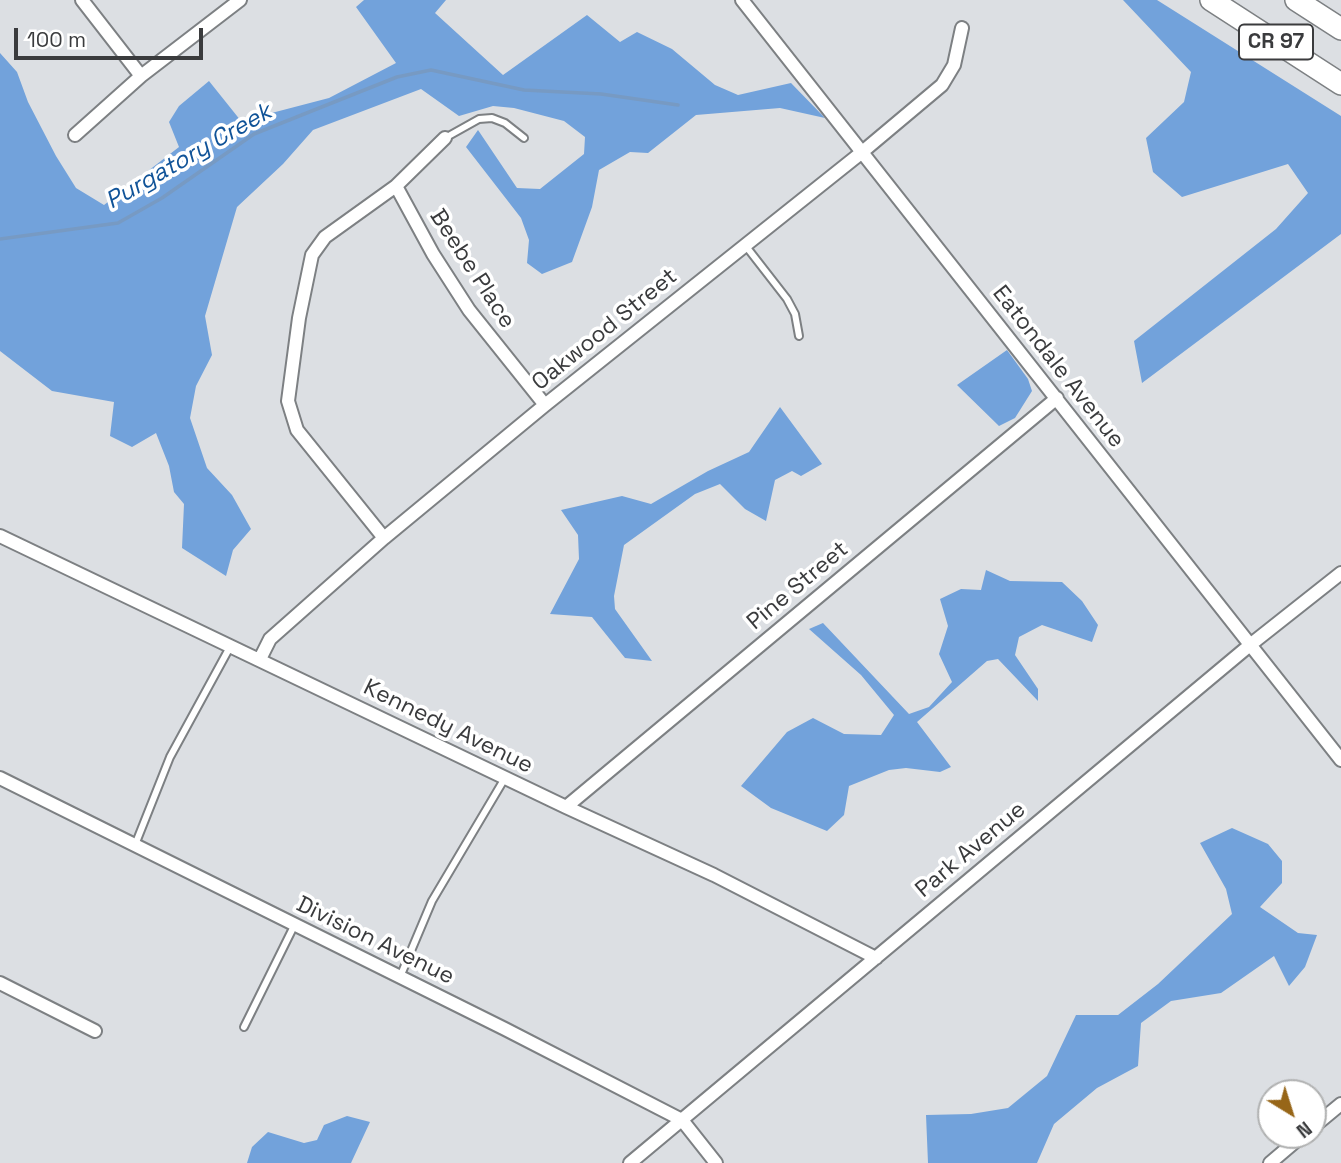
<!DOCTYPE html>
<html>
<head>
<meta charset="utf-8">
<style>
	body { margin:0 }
	#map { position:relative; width:1341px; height:1163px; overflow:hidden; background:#dcdfe3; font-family:"Space Grotesk",sans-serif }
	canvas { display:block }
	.north { position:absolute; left:1257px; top:1079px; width:70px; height:70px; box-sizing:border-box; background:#fff; border:2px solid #b0b1b1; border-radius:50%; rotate:142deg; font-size:19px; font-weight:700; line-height:28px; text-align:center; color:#3a3b3d }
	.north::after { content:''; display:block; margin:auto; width:24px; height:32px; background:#976618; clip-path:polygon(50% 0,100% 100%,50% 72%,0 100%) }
	.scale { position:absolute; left:14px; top:28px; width:189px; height:32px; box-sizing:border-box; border:4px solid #3a3b3d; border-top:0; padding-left:9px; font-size:21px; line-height:24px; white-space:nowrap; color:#3a3b3d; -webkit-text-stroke:5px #fff; paint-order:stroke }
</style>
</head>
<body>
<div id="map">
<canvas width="1341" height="1163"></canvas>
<div class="north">N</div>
<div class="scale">100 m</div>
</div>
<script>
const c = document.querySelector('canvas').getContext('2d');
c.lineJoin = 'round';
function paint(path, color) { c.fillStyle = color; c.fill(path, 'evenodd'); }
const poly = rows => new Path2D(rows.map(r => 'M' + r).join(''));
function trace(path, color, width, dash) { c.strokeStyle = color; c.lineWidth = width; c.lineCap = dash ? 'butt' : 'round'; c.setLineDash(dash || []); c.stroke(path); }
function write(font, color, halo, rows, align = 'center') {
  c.font = font + ' "Space Grotesk",sans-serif'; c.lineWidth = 7; c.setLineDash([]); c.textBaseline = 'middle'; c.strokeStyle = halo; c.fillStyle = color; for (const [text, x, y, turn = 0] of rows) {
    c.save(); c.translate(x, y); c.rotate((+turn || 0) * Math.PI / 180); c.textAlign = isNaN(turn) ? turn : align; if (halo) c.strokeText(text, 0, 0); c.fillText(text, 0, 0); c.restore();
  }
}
const forest = poly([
	[364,0,446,0,435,13,503,75,587,15,620,42,637,32,672,49,715,85,738,95,791,83,825,118,780,108,696,115,648,153,630,152,599,170,592,207,572,262,542,274,527,263,529,240,521,218,466,147,478,130,517,188,540,189,584,154,585,137,564,121,514,108,493,106,459,116,421,89,313,130,283,164,237,207,205,316,212,355,196,386,190,418,207,468,232,495,251,529,233,550,226,576,182,548,184,504,174,492,169,466,156,433,132,447,110,436,114,402,52,391,0,351,0,53,17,72,28,102,56,156,76,188,104,205,179,147,169,122,179,106,209,81,241,121,329,98,396,63,356,7],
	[1123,0,1157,0,1341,116,1341,234,1142,383,1134,341,1276,229,1308,193,1288,164,1182,197,1153,172,1146,138,1184,102,1191,72],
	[1007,350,1028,379,1032,391,1015,418,999,426,957,385],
	[780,407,822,464,801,476,792,471,775,480,766,521,745,509,720,484,695,494,624,545,614,596,615,609,652,661,625,658,592,617,550,614,579,559,578,535,561,510,622,496,651,504,708,471,749,452],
	[986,570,1010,581,1062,582,1082,601,1098,625,1092,642,1042,625,1019,637,1015,655,1038,689,1038,701,998,659,987,661,917,722,951,767,940,772,906,768,889,770,849,786,844,815,827,831,771,808,741,786,787,732,813,718,844,734,881,735,894,715,861,675,809,629,823,623,909,714,929,707,952,682,939,654,948,626,940,599,961,589,981,590],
	[1232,828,1268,844,1282,861,1282,883,1260,907,1298,933,1317,935,1305,967,1289,986,1274,956,1221,993,1171,1001,1141,1023,1138,1066,1097,1088,1054,1124,1037,1163,928,1163,926,1115,971,1114,1008,1108,1047,1076,1076,1015,1118,1015,1158,984,1232,914,1226,889,1200,843],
	[347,1116,370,1122,351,1163,247,1163,252,1147,268,1132,304,1143,317,1140,324,1125]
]);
const stream = poly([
	[0,239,118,223,162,198,254,134,397,77,431,70,524,90,601,94,678,105]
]);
const service = poly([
	[445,138,479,119,492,118,505,123,524,138],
	[745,245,787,299,795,314,799,336],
	[135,845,170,757,230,647],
	[400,977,432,901,505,778],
	[244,1027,295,924]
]);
const minor = poly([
	[82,0,141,76],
	[742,0,1341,760],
	[75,135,141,76,240,0],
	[396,186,433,254,469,310,545,405],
	[0,536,566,807,714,875,876,958],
	[384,538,297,430,288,401,299,318,312,255,325,237,396,186,445,138],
	[260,659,270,639,384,538,545,405,861,153,942,85,954,65,962,28],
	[0,778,505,1029,682,1120,716,1163],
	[566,807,1057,398],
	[0,983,95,1031],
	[1313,1127,1341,1104],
	[630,1163,1250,645,1341,573],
	[1270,1163,1303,1135]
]);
const trunk = poly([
	[1211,0,1341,84],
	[1296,0,1341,29]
]);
const shields = [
	[1276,42,74]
];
const shieldNames = [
	["CR 97",1276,42]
];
const streetNames = [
	["Beebe Place",472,269,57],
	["Oakwood Street",605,330,-39],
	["Eatondale Avenue",1058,367,52],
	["Pine Street",798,586,-40],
	["Kennedy Avenue",448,727,26],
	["Park Avenue",971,850,-40],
	["Division Avenue",375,941,26]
];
const waterNames = [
	["Purgatory Creek",189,157,-30]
];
paint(forest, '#72a2db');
trace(stream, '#779ac3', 3.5);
trace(service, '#7d8083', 10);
trace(minor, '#7d8083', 16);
trace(trunk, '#7d8083', 24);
trace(service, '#fff', 6);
trace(minor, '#fff', 12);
trace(trunk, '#fff', 21);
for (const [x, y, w] of shields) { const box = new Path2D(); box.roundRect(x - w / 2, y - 17.5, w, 35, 5); c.fillStyle = '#fff'; c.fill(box); trace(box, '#3a3b3d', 2); }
write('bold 21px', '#3a3b3d', null, shieldNames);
write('23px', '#3a3b3d', '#fff', streetNames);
write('italic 24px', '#105398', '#fff', waterNames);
</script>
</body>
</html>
